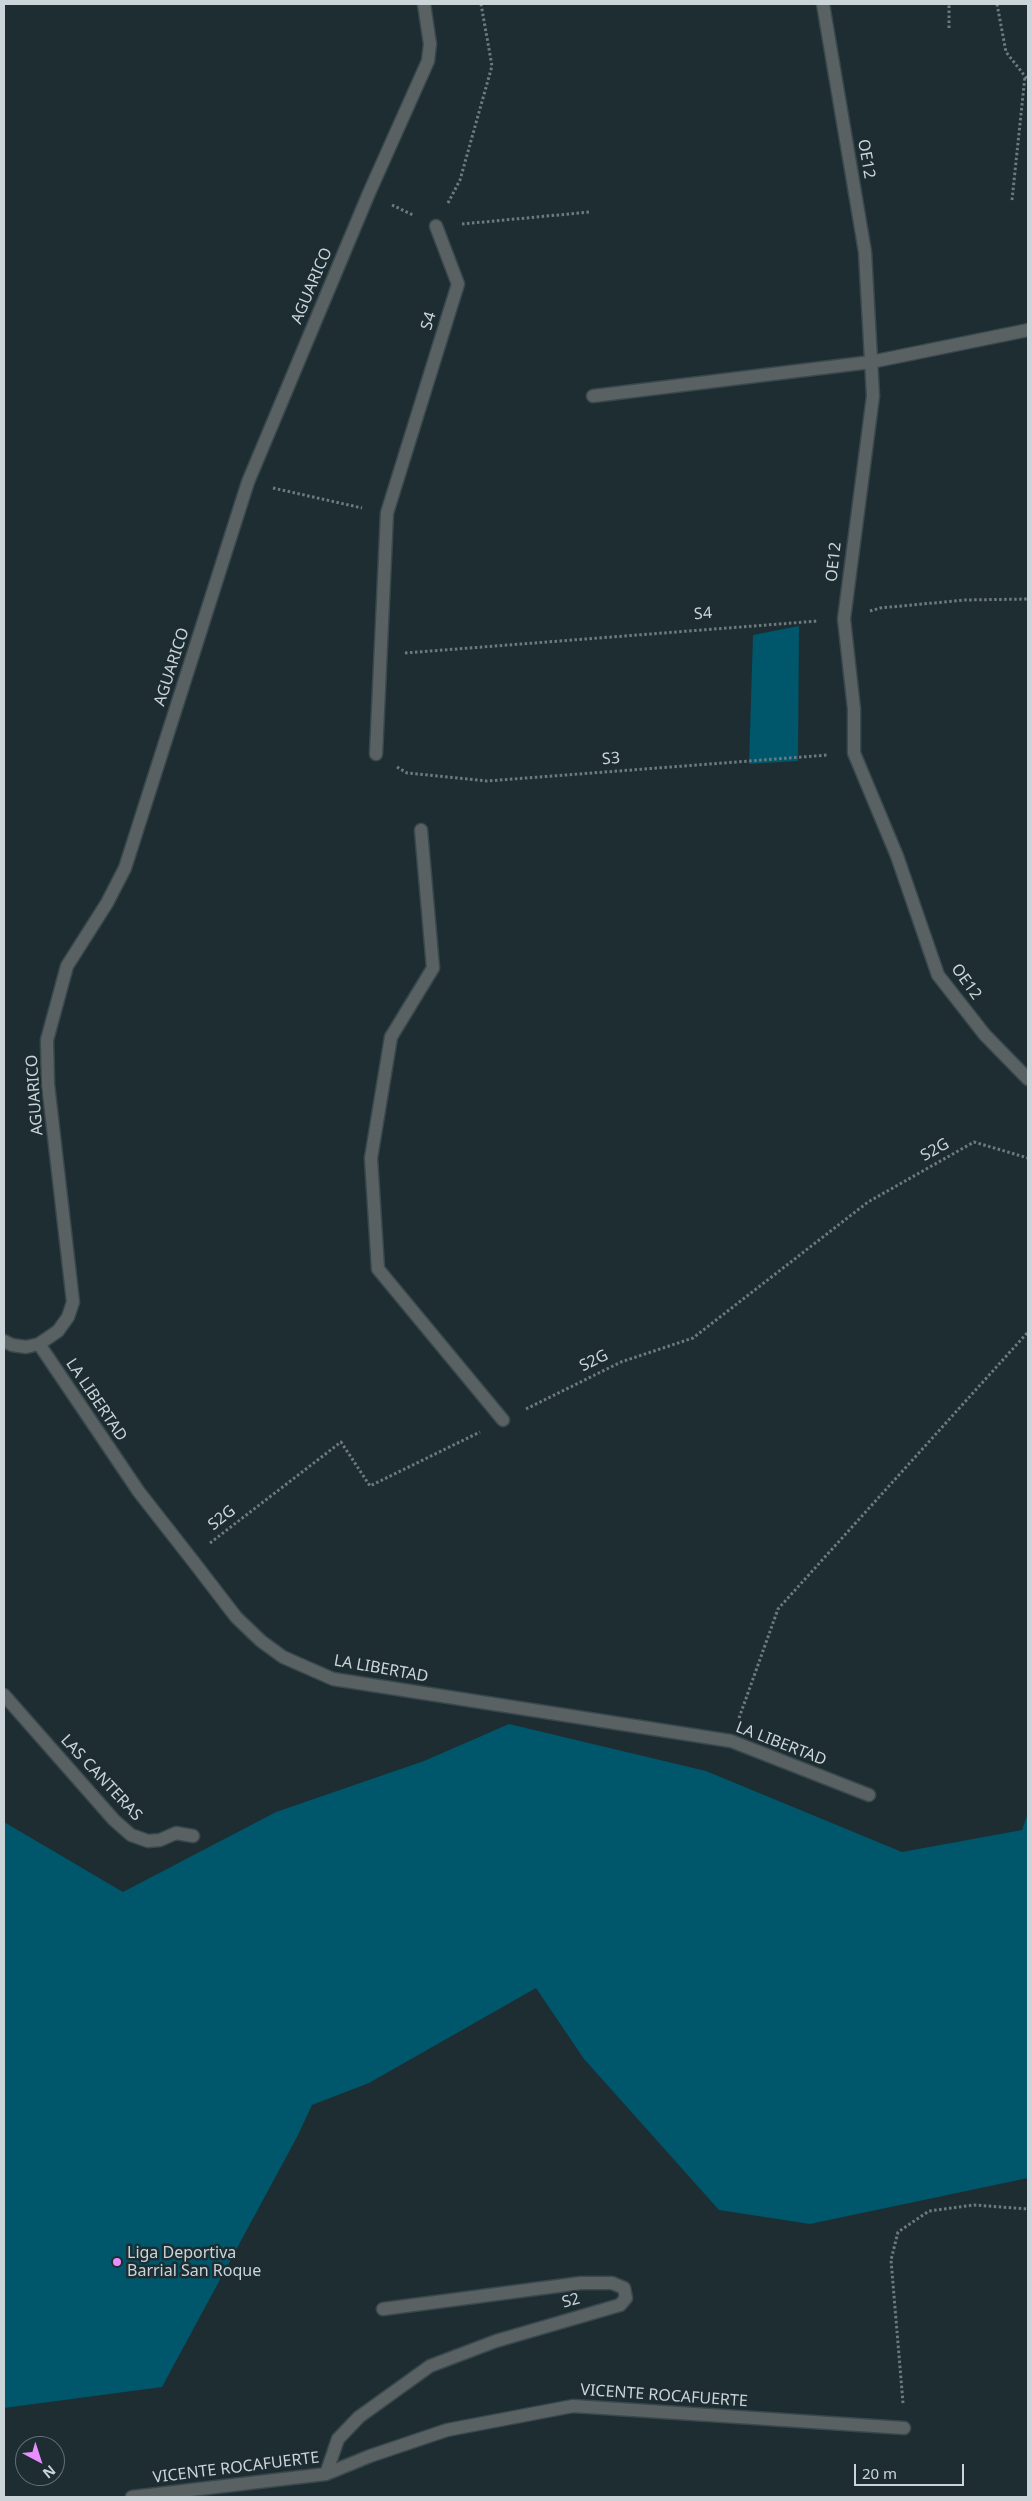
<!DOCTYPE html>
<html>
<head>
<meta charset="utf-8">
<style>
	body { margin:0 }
	#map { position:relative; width:1032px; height:2501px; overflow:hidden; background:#1d2d32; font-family:"Noto Sans",sans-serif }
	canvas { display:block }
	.frame { position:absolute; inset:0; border:5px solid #cbd5d9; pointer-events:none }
	.north { position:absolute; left:15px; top:2436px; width:50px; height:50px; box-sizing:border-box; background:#1d2d32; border:1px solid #637075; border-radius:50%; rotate:140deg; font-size:14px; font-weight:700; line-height:20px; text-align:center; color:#cbd5d9 }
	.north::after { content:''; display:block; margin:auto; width:18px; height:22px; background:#e88eff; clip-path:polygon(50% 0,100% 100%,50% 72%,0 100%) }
	.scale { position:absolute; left:854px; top:2464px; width:110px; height:22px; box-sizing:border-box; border:2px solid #cbd5d9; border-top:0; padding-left:6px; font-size:15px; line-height:18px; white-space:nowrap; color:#cbd5d9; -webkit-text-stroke:4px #1d2d32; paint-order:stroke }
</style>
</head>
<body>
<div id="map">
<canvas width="1032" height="2501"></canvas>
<div class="frame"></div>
<div class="north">N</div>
<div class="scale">20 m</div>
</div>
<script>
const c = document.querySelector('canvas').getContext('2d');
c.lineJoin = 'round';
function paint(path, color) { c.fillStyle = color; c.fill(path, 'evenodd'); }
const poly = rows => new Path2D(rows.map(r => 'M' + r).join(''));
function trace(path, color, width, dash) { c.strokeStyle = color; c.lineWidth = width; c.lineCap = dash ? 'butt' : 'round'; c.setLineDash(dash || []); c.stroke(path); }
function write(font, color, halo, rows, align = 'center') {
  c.font = font + ' "Noto Sans",sans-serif'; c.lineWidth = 5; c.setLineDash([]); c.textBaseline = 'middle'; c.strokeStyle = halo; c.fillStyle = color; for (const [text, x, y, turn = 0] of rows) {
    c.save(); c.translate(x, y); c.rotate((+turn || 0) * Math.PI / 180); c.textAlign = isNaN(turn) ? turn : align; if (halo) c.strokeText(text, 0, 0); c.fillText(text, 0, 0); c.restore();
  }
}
const green = poly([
	[799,626,798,761,749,764,753,635],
	[509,1724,706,1771,902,1852,1022,1830,1028,1813,1028,2178,810,2224,719,2210,584,2059,536,1988,369,2083,312,2105,297,2137,162,2387,4,2408,4,1822,123,1892,276,1812,424,1761]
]);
const path = poly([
	[997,4,1006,52,1028,80],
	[949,28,949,4],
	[1012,200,1025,76],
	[448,203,460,180,492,66,481,4],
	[392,205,413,215],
	[462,224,590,212],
	[273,488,362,508],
	[870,611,880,608,965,600,1028,599],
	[405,653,818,621],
	[397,767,407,773,487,781,828,755],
	[526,1409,621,1362,693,1338,868,1202,974,1142,1028,1158],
	[210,1543,341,1442,370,1486,480,1432],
	[739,1718,778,1609,1028,1332],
	[903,2403,891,2260,898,2232,929,2211,974,2205,1028,2209]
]);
const pedestrian = poly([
	[376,754,387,513,458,284,436,226],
	[421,830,433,968,391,1037,371,1158,378,1269,503,1420]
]);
const minor = poly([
	[823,4,865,252,873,396,844,619,854,709,854,753,897,856,938,975,985,1035,1028,1079],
	[593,396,871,362,1028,330],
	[4,1341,12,1345,26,1347,39,1344,58,1331,68,1317,73,1302,48,1084,47,1040,67,966,107,903,125,868,248,482,369,193,428,61,430,44,424,4],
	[39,1344,139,1492,193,1561,236,1617,261,1641,283,1657,333,1679,731,1741,869,1795],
	[4,1695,114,1820,131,1835,148,1841,160,1840,176,1833,193,1836],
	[326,2474,338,2439,359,2417,430,2366,496,2341,620,2305,626,2298,624,2288,612,2283,581,2283,383,2309],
	[132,2497,326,2474,370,2456,447,2430,573,2406,904,2428]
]);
const markers = [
	[117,2262,5,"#e88eff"]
];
const streetNames = [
	["OE12",866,159,80],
	["AGUARICO",312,286,-67],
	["S4",429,321,-73],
	["OE12",834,562,-84],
	["S4",703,614,-4],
	["AGUARICO",172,667,-72],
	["S3",611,759,-4],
	["OE12",966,982,54],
	["AGUARICO",35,1095,-94],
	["S2G",935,1150,-29],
	["S2G",594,1361,-26],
	["LA LIBERTAD",96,1400,56],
	["S2G",222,1518,-38],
	["LA LIBERTAD",381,1669,10],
	["LA LIBERTAD",781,1744,21],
	["LAS CANTERAS",101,1778,47],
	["S2",571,2301,-16],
	["VICENTE ROCAFUERTE",664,2396,4],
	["VICENTE ROCAFUERTE",236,2468,-7]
];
const poiNames = [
	["Liga Deportiva",127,2253],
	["Barrial San Roque",127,2271]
];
paint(green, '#00566a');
trace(pedestrian, '#39484d', 15);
trace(minor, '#39484d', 15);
trace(path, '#6d7a7f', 3, [2.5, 2.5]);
trace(pedestrian, '#596162', 12);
trace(minor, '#596162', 12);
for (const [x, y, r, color] of markers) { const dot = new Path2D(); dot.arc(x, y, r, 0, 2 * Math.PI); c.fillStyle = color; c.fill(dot); trace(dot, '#1d2d32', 2); }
write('16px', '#cbd5d9', '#1d2d32', streetNames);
write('16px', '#cbd5d9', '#1d2d32', poiNames, 'left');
</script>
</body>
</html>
